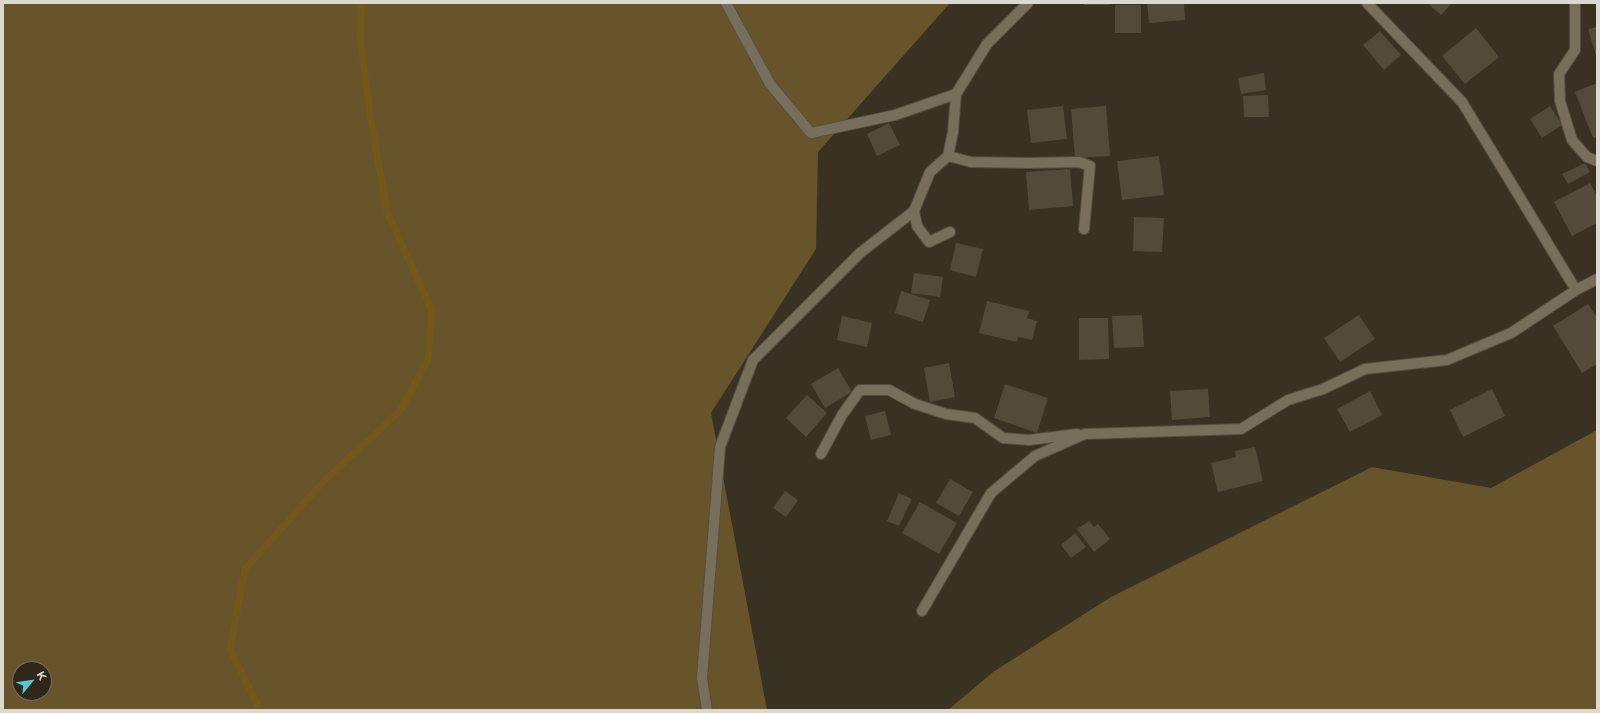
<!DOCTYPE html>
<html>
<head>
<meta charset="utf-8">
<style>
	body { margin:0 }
	#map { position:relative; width:1600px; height:713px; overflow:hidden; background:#393121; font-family:Montserrat,sans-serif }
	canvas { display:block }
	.frame { position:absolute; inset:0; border:4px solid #ddd8ce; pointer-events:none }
	.north { position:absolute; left:12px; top:661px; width:40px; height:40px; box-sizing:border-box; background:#2f2717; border:1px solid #756e60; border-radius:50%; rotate:61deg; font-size:11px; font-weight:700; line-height:16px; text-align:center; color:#ddd8ce }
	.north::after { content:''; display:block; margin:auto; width:14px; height:18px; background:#53cadc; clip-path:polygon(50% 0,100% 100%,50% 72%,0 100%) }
</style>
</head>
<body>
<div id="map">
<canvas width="1600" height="713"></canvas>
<div class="frame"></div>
<div class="north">K</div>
</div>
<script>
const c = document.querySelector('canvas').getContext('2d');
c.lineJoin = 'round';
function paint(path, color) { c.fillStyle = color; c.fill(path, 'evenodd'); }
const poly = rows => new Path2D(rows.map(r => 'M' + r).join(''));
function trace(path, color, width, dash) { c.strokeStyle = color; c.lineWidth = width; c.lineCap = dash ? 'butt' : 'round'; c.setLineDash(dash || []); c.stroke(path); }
const green = poly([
	[3,3,950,3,818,152,816,249,711,413,767,710,3,710],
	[20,669,44,669,44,693,20,693],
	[1597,430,1597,710,948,710,993,672,1111,597,1372,467,1491,488]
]);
const stream = poly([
	[260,710,230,649,245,569,324,481,400,411,428,360,432,311,387,212,370,114,360,37,362,3]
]);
const building = poly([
	[1084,3,1109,3,1109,5,1084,5],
	[1147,3,1184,3,1185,20,1149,23],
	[1427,3,1452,3,1441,15],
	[1115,5,1141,5,1141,33,1115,33],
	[1597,27,1597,59,1588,29],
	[1476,28,1499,57,1465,84,1442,56],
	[1380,31,1401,55,1384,70,1363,45],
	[1264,73,1266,90,1241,94,1238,78],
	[1597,83,1597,137,1593,138,1575,92],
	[1268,95,1269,117,1244,117,1243,96],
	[1063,106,1067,139,1031,143,1027,110],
	[1106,106,1110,156,1075,158,1071,109],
	[1550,106,1562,125,1542,138,1530,119],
	[889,123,900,145,877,156,867,134],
	[1159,156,1164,195,1122,200,1117,161],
	[1585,163,1590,172,1568,184,1562,174],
	[1070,169,1073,206,1029,210,1026,172],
	[1590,183,1597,196,1597,223,1572,236,1554,202],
	[1134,217,1164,218,1162,252,1133,251],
	[956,243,983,249,976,277,950,270],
	[914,273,943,277,940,297,911,293],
	[901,291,930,300,923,322,895,313],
	[987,301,1029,311,1027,318,1037,321,1032,340,1018,337,1017,342,979,333],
	[1588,304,1597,318,1597,364,1582,373,1553,326],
	[1142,315,1144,347,1114,348,1112,316],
	[1359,315,1375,339,1340,362,1324,338],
	[842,316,872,323,867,347,837,340],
	[1079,318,1108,318,1109,359,1079,360],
	[949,363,955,397,930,402,924,368],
	[838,368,852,392,825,408,811,384],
	[1005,384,1048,398,1037,433,994,418],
	[1208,389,1210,417,1172,420,1170,391],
	[1492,389,1505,416,1463,437,1450,410],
	[1370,391,1382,415,1350,432,1337,409],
	[807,395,827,413,806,437,786,418],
	[885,411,891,435,871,440,865,416],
	[1255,447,1263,481,1218,492,1211,463,1236,457,1235,451],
	[950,479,973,492,959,516,936,503],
	[785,491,798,500,786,517,773,508],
	[899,493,912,499,899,526,887,521],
	[920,502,957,523,939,554,902,533],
	[1089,521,1094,527,1098,524,1110,539,1094,552,1077,529],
	[1075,533,1086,547,1071,558,1061,545]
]);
const minor = poly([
	[726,3,770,84,811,133,895,115,956,94,987,44,1028,3],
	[1367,3,1462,102,1576,290],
	[1575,3,1575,50,1559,74,1560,101,1572,140,1587,157,1597,161],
	[948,156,971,162,1029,163,1079,162,1090,166,1084,229],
	[914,211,917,226,929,242,950,232],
	[821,454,842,415,860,390,889,390,915,404,946,414,975,418,1003,438,1029,440,1077,434],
	[922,611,991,493,1035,456,1085,434,1241,429,1288,400,1323,389,1365,369,1447,360,1511,333,1576,290,1597,279],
	[707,710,702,678,720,447,753,360,860,253,914,211,930,172,948,156,953,132,956,94]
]);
paint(green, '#67542a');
trace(stream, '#725819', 7);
paint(building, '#534b3a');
trace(minor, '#554e40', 12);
trace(minor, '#776e5c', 10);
</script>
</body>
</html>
